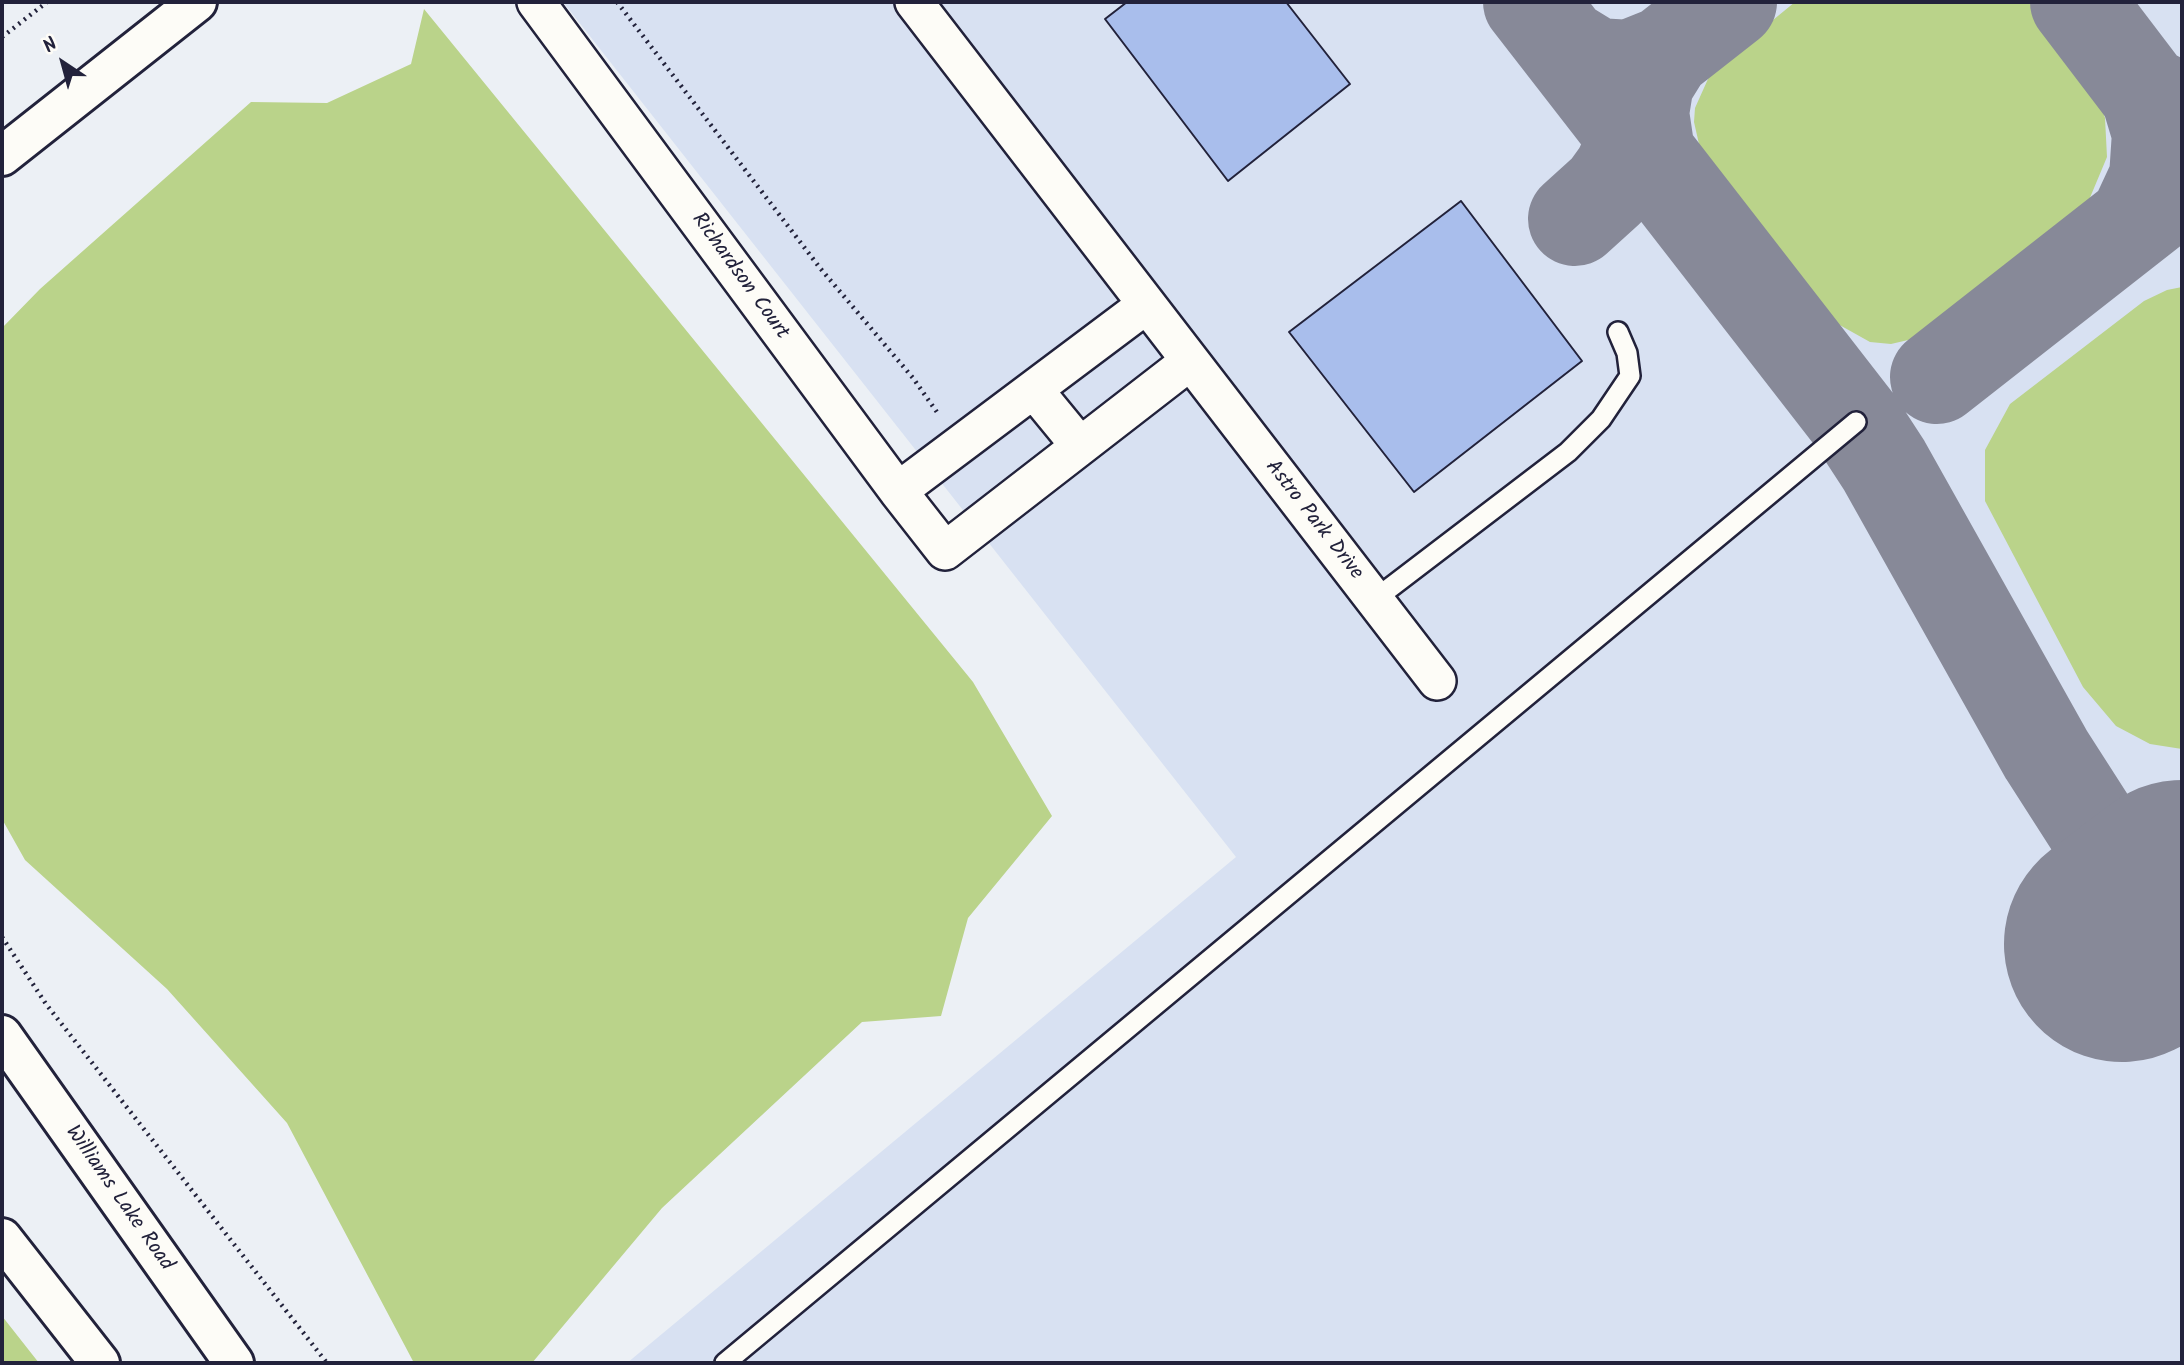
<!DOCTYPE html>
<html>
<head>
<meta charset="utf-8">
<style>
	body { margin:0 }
	#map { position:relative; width:2184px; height:1365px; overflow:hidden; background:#ecf0f5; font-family:Kalam,sans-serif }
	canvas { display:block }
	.frame { position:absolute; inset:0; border:4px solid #22223b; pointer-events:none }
	.north { position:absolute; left:28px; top:28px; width:70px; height:70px; -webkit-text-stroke:5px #fdfcf7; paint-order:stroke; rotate:324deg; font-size:19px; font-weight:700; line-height:28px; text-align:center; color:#22223b }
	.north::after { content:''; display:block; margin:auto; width:24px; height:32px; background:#22223b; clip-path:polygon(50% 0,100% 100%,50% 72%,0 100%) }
</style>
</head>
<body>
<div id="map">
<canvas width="2184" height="1365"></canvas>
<div class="frame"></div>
<div class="north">N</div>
</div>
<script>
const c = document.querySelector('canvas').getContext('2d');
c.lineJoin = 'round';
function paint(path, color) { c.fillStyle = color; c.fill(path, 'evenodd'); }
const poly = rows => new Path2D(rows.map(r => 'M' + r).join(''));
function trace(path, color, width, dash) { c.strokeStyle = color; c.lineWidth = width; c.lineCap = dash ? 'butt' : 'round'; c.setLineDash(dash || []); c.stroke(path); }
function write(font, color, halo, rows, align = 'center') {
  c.font = font + ' Kalam,sans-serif'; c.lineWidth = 6; c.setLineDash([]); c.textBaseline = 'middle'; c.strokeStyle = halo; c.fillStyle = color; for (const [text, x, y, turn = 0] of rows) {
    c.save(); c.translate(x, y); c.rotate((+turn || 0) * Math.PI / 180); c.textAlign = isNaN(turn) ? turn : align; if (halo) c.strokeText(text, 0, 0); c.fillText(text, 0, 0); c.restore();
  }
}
const built = poly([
	[563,2,2182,2,2182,1363,627,1363,1236,857]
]);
const green = poly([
	[1795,2,2029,2,2092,80,2097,92,2105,118,2107,157,2089,200,2072,220,1921,337,1891,344,1870,342,1836,323,1701,153,1694,122,1695,108,1712,70],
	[424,9,973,682,1052,816,968,918,941,1016,862,1022,662,1208,532,1363,414,1363,287,1123,167,989,25,860,2,819,2,328,40,289,251,102,327,103,411,64],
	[2182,287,2182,749,2150,744,2116,726,2083,687,1985,501,1985,450,2010,404,2144,301,2167,290],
	[2,1316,39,1363,2,1363]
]);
const taxiway = poly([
	[1530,2,1856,422,1884,465,2046,754,2153,921,2182,959],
	[2077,2,2182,140],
	[1565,46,1596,65,1630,67,1665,53,1647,82,1642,113,1648,153],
	[1665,53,1730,2],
	[1575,219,1607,190,1620,172,1636,138,1642,113],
	[2136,221,2156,178,2159,133,2147,93,2182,111],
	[1937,377,2182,185]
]);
const runway = poly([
	[2122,944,2182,898]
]);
const building = poly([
	[1127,2,1286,2,1350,84,1228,181,1105,19,1127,2],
	[1461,201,1582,361,1414,492,1289,332,1461,201]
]);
const path = poly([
	[617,2,820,268,913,378,939,415],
	[2,37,47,2],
	[2,937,46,1004,327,1363]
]);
const lane = poly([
	[1374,600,1568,452,1601,419,1630,376,1627,353,1618,332],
	[725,1363,1856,422]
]);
const street = poly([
	[536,2,898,491,945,551,1189,362],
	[914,2,1437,681],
	[1034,390,1080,446],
	[898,491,1146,305]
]);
const secondary = poly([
	[2,156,197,2],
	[2,1035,234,1363],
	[2,1238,100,1363]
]);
const streetNames = [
	["Richardson Court",739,277,54],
	["Astro Park Drive",1313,521,52],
	["Williams Lake Road",118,1199,55]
];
paint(built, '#d8e1f2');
paint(green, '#bad38a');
trace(taxiway, '#878998', 94);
trace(runway, '#878998', 236);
paint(building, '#a9beec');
trace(building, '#22223b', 2);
trace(lane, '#22223b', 24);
trace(street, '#22223b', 42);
trace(secondary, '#22223b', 44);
trace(path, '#22223b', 4.5, [2, 5]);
trace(lane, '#fdfcf7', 19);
trace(street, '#fdfcf7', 37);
trace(secondary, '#fdfcf7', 38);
write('21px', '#22223b', '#fdfcf7', streetNames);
</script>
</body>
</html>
